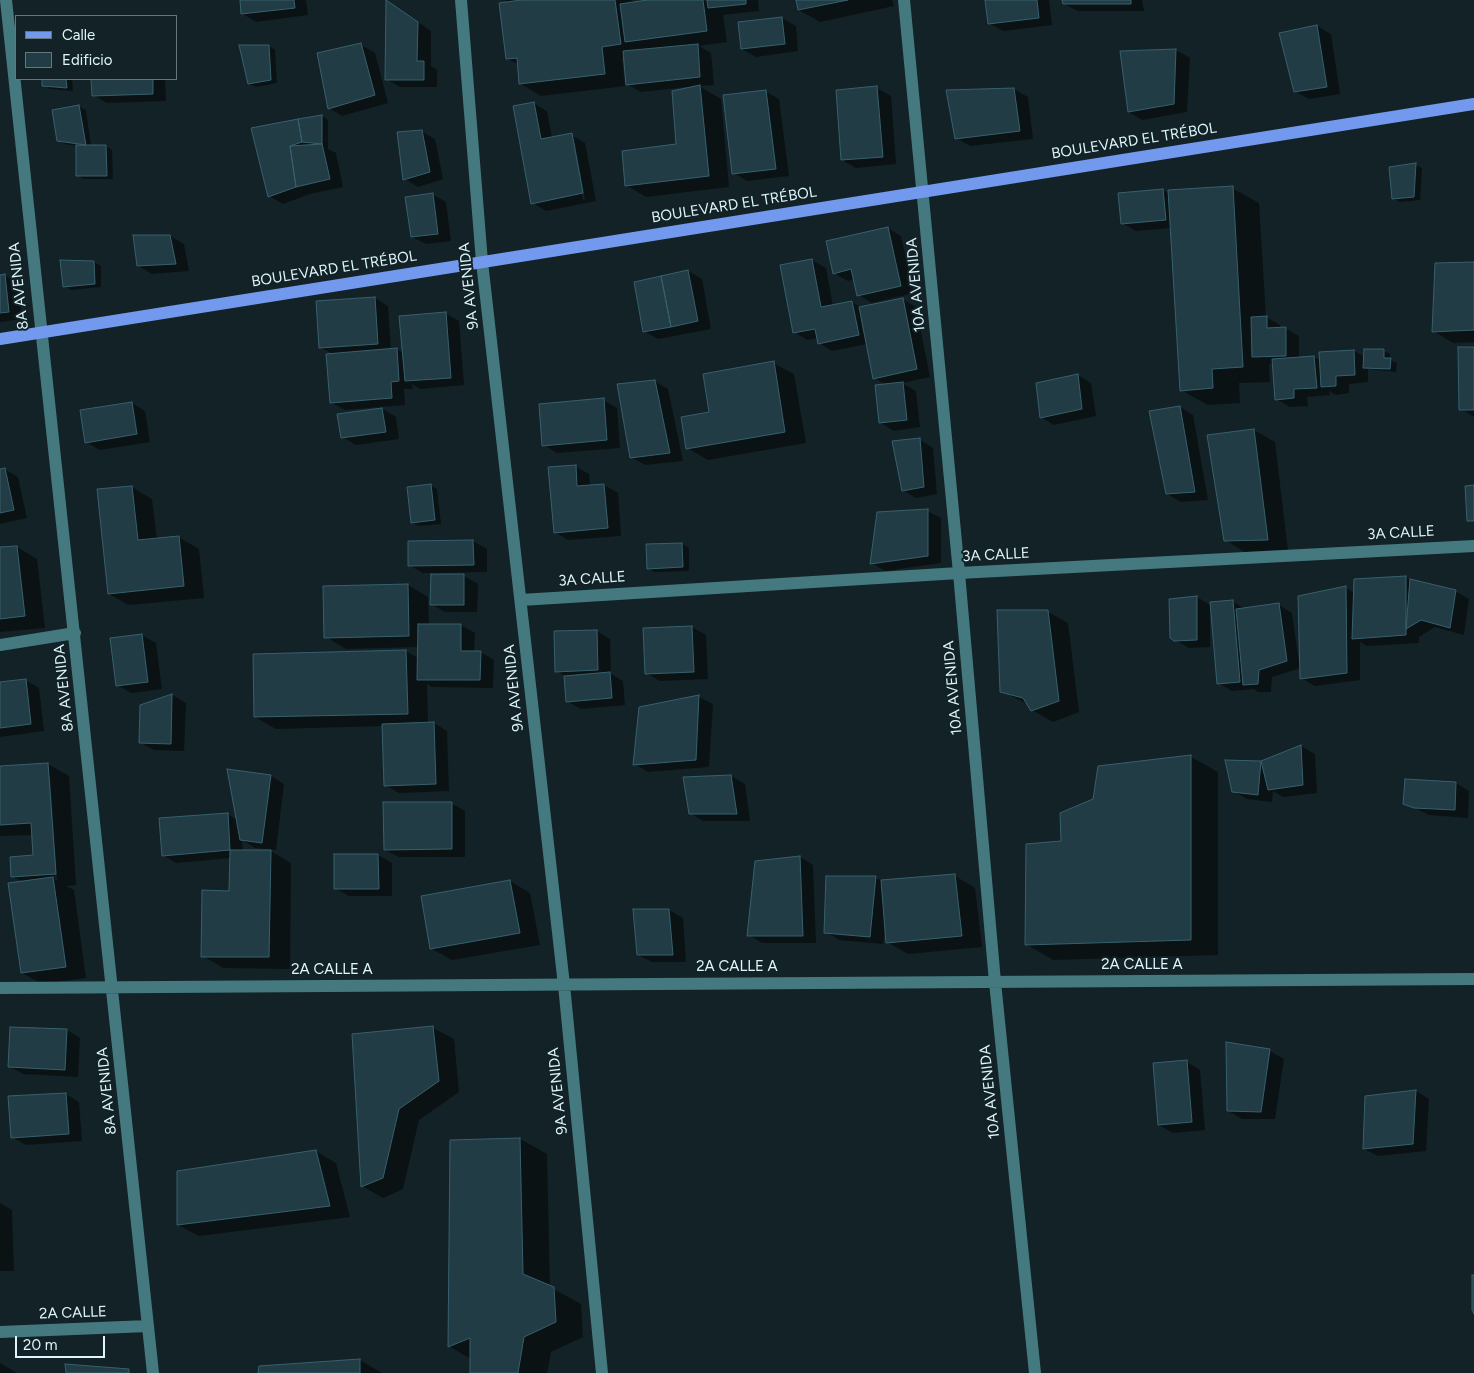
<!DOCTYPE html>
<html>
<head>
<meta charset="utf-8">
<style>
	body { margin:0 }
	#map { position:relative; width:1474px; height:1373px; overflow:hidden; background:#132227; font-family:Figtree,sans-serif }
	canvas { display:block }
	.legend { position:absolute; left:15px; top:15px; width:162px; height:65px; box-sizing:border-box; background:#132227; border:1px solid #64777c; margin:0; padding:6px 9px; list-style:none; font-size:15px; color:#ddf6fb }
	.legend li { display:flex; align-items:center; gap:10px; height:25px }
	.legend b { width:25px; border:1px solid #64777c }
	.scale { position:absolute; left:15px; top:1336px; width:90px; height:22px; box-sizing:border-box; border:2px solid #ddf6fb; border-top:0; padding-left:6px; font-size:15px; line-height:18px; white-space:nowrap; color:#ddf6fb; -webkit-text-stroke:4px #132227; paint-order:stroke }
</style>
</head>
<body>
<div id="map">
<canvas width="1474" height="1373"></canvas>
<ul class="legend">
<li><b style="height:6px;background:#7299ed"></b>Calle</li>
<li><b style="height:14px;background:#223c45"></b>Edificio</li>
</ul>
<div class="scale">20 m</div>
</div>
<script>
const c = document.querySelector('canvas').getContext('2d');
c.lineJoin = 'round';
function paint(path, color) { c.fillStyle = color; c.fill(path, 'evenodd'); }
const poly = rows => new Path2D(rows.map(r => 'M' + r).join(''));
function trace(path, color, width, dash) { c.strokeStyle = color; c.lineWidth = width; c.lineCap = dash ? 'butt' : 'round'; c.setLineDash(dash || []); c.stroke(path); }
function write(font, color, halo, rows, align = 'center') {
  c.font = font + ' Figtree,sans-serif'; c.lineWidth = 4; c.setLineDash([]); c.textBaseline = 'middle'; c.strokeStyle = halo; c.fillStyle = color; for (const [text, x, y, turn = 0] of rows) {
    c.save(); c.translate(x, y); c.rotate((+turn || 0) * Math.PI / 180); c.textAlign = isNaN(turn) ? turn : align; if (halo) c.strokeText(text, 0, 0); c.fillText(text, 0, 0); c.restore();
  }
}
const shadow = poly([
	[241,0,306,0,308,15,256,22,243,14],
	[505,0,631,0,634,2,758,0,759,11,723,15,727,42,699,46,711,53,714,85,699,86,721,99,729,187,646,197,626,185,678,145,687,87,641,92,627,84,625,57,622,58,625,86,541,96,521,84,519,65,507,58,509,3],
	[797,0,892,0,894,6,820,22,799,10],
	[986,0,1049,0,1052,25,1003,31,989,23],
	[1063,0,1142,0,1144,11,1078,11,1064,4],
	[387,1,431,31,431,66,437,70,437,87,400,87,386,79],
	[782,18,796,26,798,51,756,57,742,49],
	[1317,26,1331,34,1340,94,1309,99,1295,91],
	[361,45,375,53,388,103,342,116,329,108],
	[269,46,275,50,277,83,256,87,249,84],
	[1176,50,1190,58,1187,112,1142,120,1129,112,1122,52],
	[43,79,72,79,73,91,50,89,44,85],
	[92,79,165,79,166,101,107,103,93,95],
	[877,88,891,96,896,164,856,168,842,160],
	[1014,89,1028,97,1033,139,970,146,956,138],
	[765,91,779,99,789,176,747,181,734,173],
	[533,103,547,111,552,138,571,135,585,143,596,201,546,211,533,203],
	[572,143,575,143,585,199,583,200],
	[79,107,86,110,91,146,106,146,112,150,113,179,83,179,77,175,77,146,65,144,58,140],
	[322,116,328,120,328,149,336,153,343,187,310,194,283,204,269,196,252,129],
	[421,131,435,139,443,179,418,187,405,179],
	[1416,165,1422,168,1420,200,1400,202,1393,198,1391,168],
	[1232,188,1259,203,1266,317,1280,325,1280,329,1285,328,1299,336,1299,358,1314,357,1321,361,1354,351,1365,357,1384,351,1390,354,1390,360,1397,363,1396,372,1368,369,1368,382,1349,384,1349,393,1336,395,1329,391,1330,395,1307,397,1308,406,1290,407,1276,399,1274,364,1269,364,1270,382,1239,383,1240,403,1208,405,1181,390,1172,228,1136,231,1122,223,1163,190,1170,194],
	[432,194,446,202,451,241,426,244,412,237],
	[888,228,901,236,914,293,872,303,859,295,855,279,848,281,834,273],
	[170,236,184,244,189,271,152,274,138,266],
	[812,260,826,268,833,306,852,302,862,308,902,299,916,307,930,377,902,383,916,391,920,427,894,431,881,423,886,385,874,378,867,344,832,351,819,343,818,338,808,340,794,332],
	[61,261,94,262,101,266,101,287,71,290,64,286],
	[1474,264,1474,342,1453,343,1433,331],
	[688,271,702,279,711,329,658,339,644,331],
	[4,275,18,283,22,319,0,322,0,276],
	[375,298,388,306,391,350,397,349,404,353,445,313,459,321,464,385,420,389,412,384,413,389,404,389,405,405,379,407,396,417,399,439,356,445,342,437,378,410,378,407,345,410,331,402,333,354,320,347],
	[1474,348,1474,417,1461,409],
	[773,363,794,374,806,443,708,460,687,448,711,413],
	[1078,375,1091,383,1096,416,1054,425,1041,417],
	[654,381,668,389,683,461,645,465,631,457],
	[603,400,617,408,620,448,557,453,544,445],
	[132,403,145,411,150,442,100,450,86,442],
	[1180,407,1193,415,1208,500,1181,502,1167,494],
	[1254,430,1275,442,1288,551,1245,552,1225,540],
	[920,440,933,448,937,494,916,498,903,490],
	[575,466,589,474,590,486,604,485,618,493,621,536,568,540,555,532],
	[4,469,18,477,27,518,0,524,0,470],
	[431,486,437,489,441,524,419,526,413,523],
	[132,487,152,499,157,540,178,537,199,549,204,598,129,605,109,594],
	[927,511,941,518,941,563,885,571,872,563],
	[473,541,487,549,487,572,439,573,439,575,464,576,478,584,477,612,445,612,431,604,432,573,423,573,409,565,409,542],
	[682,544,689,548,689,571,654,572,648,568,647,545],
	[17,547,37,559,45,628,0,632,0,548],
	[1406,577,1414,582,1455,591,1469,599,1464,635,1435,627,1419,637,1419,643,1367,646,1360,642,1360,680,1315,686,1301,678,1301,668,1272,677,1271,692,1258,692,1254,689,1232,691,1218,683,1212,615,1210,615,1210,647,1189,648,1171,637,1197,597,1212,606,1232,601,1245,609,1279,605,1292,613,1299,662,1301,662,1300,597,1346,588,1355,593],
	[408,585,428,597,429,625,461,625,475,633,474,652,480,652,494,660,493,688,432,687,427,684,428,723,434,723,447,731,449,791,399,793,385,785,383,726,276,729,255,717,254,655,406,651,418,658,418,647,346,649,326,637],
	[1048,612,1068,623,1079,712,1053,722,1032,710,1029,705,1002,691],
	[692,627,706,635,708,679,660,681,646,673,644,629],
	[597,631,610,639,611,674,623,681,625,705,581,709,567,701,566,676,556,671],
	[142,635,156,643,162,689,131,693,117,685,111,639],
	[25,680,39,688,44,731,0,737,0,683],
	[172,695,186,703,184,751,154,750,141,743,142,706],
	[699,697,713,704,709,767,648,772,635,764,640,708],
	[1301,746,1315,754,1317,793,1283,797,1273,791,1272,802,1247,799,1233,791,1226,762,1261,763],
	[1191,757,1218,772,1218,955,1053,960,1026,944,1062,842,1094,800,1099,767],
	[48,764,69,776,76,885,66,886,74,890,86,978,42,984,22,973,24,882,12,876,34,856,33,835,0,836,0,768],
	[48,775,50,775,57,880,55,880],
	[271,776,284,784,276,850,255,848,242,840,243,851,271,851,291,863,290,969,223,968,203,956,230,892,231,858,176,863,163,855,228,814,237,820],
	[731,776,745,784,750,821,703,821,690,813],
	[1456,783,1469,791,1468,818,1429,815,1405,803],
	[451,803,465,811,465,857,399,857,385,850],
	[335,855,378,855,392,863,392,896,349,896,335,888],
	[800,857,813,865,816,943,762,943,749,935],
	[955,876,975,888,982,947,908,954,887,942,885,928,883,944,839,940,826,932,876,878,882,881],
	[510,881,530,893,540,945,452,960,432,949],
	[669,910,683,918,686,962,652,962,638,955],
	[433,1028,454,1039,459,1092,419,1120,403,1189,383,1198,362,1186,353,1036],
	[67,1030,80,1038,78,1077,23,1074,9,1066],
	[1227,1043,1270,1051,1284,1059,1275,1119,1242,1119,1228,1111],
	[1187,1062,1200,1070,1205,1130,1173,1133,1159,1125],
	[1416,1091,1429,1099,1426,1151,1378,1156,1364,1149],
	[66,1094,79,1102,82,1141,26,1145,12,1137],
	[520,1139,547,1154,550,1287,581,1304,583,1337,551,1352,547,1373,471,1373,471,1359,449,1346],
	[316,1151,336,1163,350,1217,199,1236,178,1225],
	[0,1203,12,1210,14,1271,0,1271],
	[360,1360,382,1373,260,1373],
	[0,1363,17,1373,0,1373]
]);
const building = poly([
	[240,0,294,0,295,8,241,14,240,0],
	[386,0,418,22,417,61,424,61,424,80,385,80,386,0],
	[521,0,615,0,621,44,602,47,605,74,519,84,517,58,506,59,499,3,521,0],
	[647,0,703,0,707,31,625,42,620,4,647,0],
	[707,0,746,0,746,4,708,8,707,0],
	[796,0,848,0,798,10,796,0],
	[985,0,1037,0,1039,18,988,24,985,0],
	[1062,0,1131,0,1131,4,1063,4,1062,0],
	[782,17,785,44,741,49,738,22,782,17],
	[1317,25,1327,87,1294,92,1279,33,1317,25],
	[361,43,375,95,328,109,317,53,361,43],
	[698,44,700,77,626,85,623,51,698,44],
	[239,45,269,45,271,80,248,84,239,45],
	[1176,49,1174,104,1128,112,1120,51,1176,49],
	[42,79,66,79,67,88,42,86,42,79],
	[91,79,153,79,153,94,92,96,91,79],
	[700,85,709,176,625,186,622,151,676,144,672,91,700,85],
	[877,86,883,157,841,160,836,90,877,86],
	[1014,88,1020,131,955,139,946,90,1014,88],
	[766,90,776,169,732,174,723,95,766,90],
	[534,102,541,139,572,133,583,193,531,204,513,106,534,102],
	[79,105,86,145,57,141,52,110,79,105],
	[322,115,322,144,302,142,298,119,322,115],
	[298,119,302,142,290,146,296,187,268,197,251,128,298,119],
	[422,130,430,172,403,180,397,132,422,130],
	[322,144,330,179,296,187,290,146,322,144],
	[76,145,106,145,107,176,76,176,76,145],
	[1416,163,1414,197,1392,199,1389,167,1416,163],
	[1233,186,1243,367,1212,369,1213,388,1180,391,1168,190,1233,186],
	[1163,189,1166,220,1121,224,1118,193,1163,189],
	[433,193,438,234,411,237,405,197,433,193],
	[888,227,901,286,857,296,851,269,833,274,826,241,888,227],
	[133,235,170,235,176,264,137,266,133,235],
	[812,259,821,307,852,301,859,335,818,344,815,329,793,333,780,265,812,259],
	[60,260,94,261,95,284,63,287,60,260],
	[1474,262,1474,330,1432,332,1435,263,1474,262],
	[688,270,698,321,671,327,661,276,688,270],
	[5,274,9,312,0,313,0,275,5,274],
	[661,276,671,327,643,332,634,282,661,276],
	[375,297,378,344,319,348,316,301,375,297],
	[903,298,917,369,873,379,859,307,903,298],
	[446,312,451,378,405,381,399,316,446,312],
	[1267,316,1267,328,1286,327,1286,356,1252,357,1251,317,1267,316],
	[1458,347,1474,347,1474,410,1459,410,1458,347],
	[397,348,399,381,391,382,392,398,330,403,326,354,397,348],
	[1364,349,1384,349,1384,358,1391,358,1390,369,1363,368,1364,349],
	[1354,350,1355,375,1336,376,1336,386,1321,387,1319,352,1354,350],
	[1314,356,1317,388,1294,389,1294,398,1275,400,1272,359,1314,356],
	[774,361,785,432,686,449,681,417,709,412,703,374,774,361],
	[1078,374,1082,409,1040,418,1036,383,1078,374],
	[655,380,670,453,630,458,617,384,655,380],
	[903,382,907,420,879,423,875,385,903,382],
	[604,398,607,440,542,446,539,404,604,398],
	[132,402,137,434,85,443,80,410,132,402],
	[1180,406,1195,492,1166,494,1149,411,1180,406],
	[382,408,386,432,341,438,337,414,382,408],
	[1254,429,1268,540,1224,541,1207,435,1254,429],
	[920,438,924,487,902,491,892,441,920,438],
	[576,465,577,486,604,484,608,528,554,533,548,467,576,465],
	[5,468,14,510,0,513,0,469,5,468],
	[431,484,435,520,411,523,407,487,431,484],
	[1474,485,1474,521,1467,521,1465,486,1474,485],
	[132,486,138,540,179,536,184,586,108,594,97,489,132,486],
	[928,509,928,556,870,564,877,512,928,509],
	[473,540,474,565,408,566,408,541,473,540],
	[682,543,683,567,647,569,646,544,682,543],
	[17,546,25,616,0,619,0,547,17,546],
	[431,574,464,574,464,605,430,605,431,574],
	[1406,576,1406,635,1352,639,1354,579,1406,576],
	[1410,579,1456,590,1450,628,1421,620,1406,629,1410,579],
	[408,584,409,636,324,638,323,586,408,584],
	[1346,586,1347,673,1300,679,1298,596,1346,586],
	[1197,596,1197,640,1174,641,1170,638,1169,599,1197,596],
	[1233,600,1240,682,1217,684,1210,602,1233,600],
	[1279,603,1287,661,1259,670,1258,684,1243,685,1236,609,1279,603],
	[997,610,1048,610,1059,701,1031,711,1023,698,1000,692,997,610],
	[418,624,461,624,461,651,481,651,480,680,417,680,418,624],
	[692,626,694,672,645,674,643,628,692,626],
	[597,630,598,670,555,672,554,631,597,630],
	[142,634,148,682,116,686,110,638,142,634],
	[406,650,408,714,254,717,253,654,406,650],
	[610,672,612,698,566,702,564,676,610,672],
	[26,679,31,724,0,728,0,682,26,679],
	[172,694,171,744,139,743,140,705,172,694],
	[699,695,696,760,633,765,639,707,699,695],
	[434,722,436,784,384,786,382,724,434,722],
	[1301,745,1303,785,1268,790,1261,761,1301,745],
	[1191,755,1191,940,1025,945,1026,844,1061,841,1060,813,1093,799,1098,766,1191,755],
	[1225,760,1261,761,1258,795,1232,792,1225,760],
	[48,763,56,874,11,877,10,857,33,855,31,823,0,825,0,766,48,763],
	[227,769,271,775,262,843,240,840,227,769],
	[731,775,737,814,689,814,683,777,731,775],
	[1405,779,1456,782,1455,810,1414,808,1403,804,1405,779],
	[383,802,452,802,452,849,384,850,383,802],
	[228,813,230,850,162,856,159,818,228,813],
	[230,850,271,850,269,957,201,957,202,890,229,891,230,850],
	[334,854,378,854,379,889,334,889,334,854],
	[800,856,803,936,747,936,755,861,800,856],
	[955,874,962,936,886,943,881,880,955,874],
	[826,876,876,876,870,937,824,933,826,876],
	[53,877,66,967,21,973,8,883,53,877],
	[510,880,520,933,430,949,421,896,510,880],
	[633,909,669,909,673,955,637,955,633,909],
	[433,1026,439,1081,399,1109,383,1178,361,1187,352,1034,433,1026],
	[10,1027,67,1029,65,1070,8,1067,10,1027],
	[1226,1042,1270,1049,1261,1112,1227,1111,1226,1042],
	[1187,1060,1192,1122,1158,1125,1153,1063,1187,1060],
	[1416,1090,1413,1144,1363,1149,1365,1096,1416,1090],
	[66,1093,69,1134,11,1138,8,1096,66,1093],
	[520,1138,523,1274,554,1287,556,1322,524,1337,518,1373,470,1373,470,1338,448,1347,450,1140,520,1138],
	[316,1150,330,1206,177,1225,177,1171,316,1150],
	[1472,1275,1474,1275,1474,1314,1472,1310,1472,1275],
	[360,1359,360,1373,258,1373,259,1366,360,1359],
	[65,1364,129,1369,129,1373,66,1373,65,1364]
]);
const minor = poly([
	[6,0,153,1373],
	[461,0,482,262,564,985,602,1373],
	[904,0,959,573,995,982,1035,1373],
	[521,600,959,573,1474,546],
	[0,645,75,633],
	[0,988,1474,979],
	[0,1332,148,1326]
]);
const major = poly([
	[0,339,1474,104]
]);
const streetNames = [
	["BOULEVARD EL TRÉBOL",1134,141,-9],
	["BOULEVARD EL TRÉBOL",734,205,-9],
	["BOULEVARD EL TRÉBOL",334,269,-9],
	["10A AVENIDA",916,285,-95],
	["8A AVENIDA",19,286,-96],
	["9A AVENIDA",469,286,-96],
	["3A CALLE",1401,533,-3],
	["3A CALLE",996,555,-3],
	["3A CALLE",592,579,-4],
	["8A AVENIDA",64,688,-96],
	["9A AVENIDA",514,688,-96],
	["10A AVENIDA",953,688,-95],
	["2A CALLE A",1142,965],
	["2A CALLE A",737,967],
	["2A CALLE A",332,970],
	["8A AVENIDA",107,1091,-96],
	["9A AVENIDA",558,1091,-96],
	["10A AVENIDA",990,1092,-96],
	["2A CALLE",73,1313,-2]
];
paint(shadow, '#0007');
paint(building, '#223c45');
trace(building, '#37606e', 1);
trace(minor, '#447a7f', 12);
trace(major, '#7299ed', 12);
write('15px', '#ddf6fb', '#132227', streetNames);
</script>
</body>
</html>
